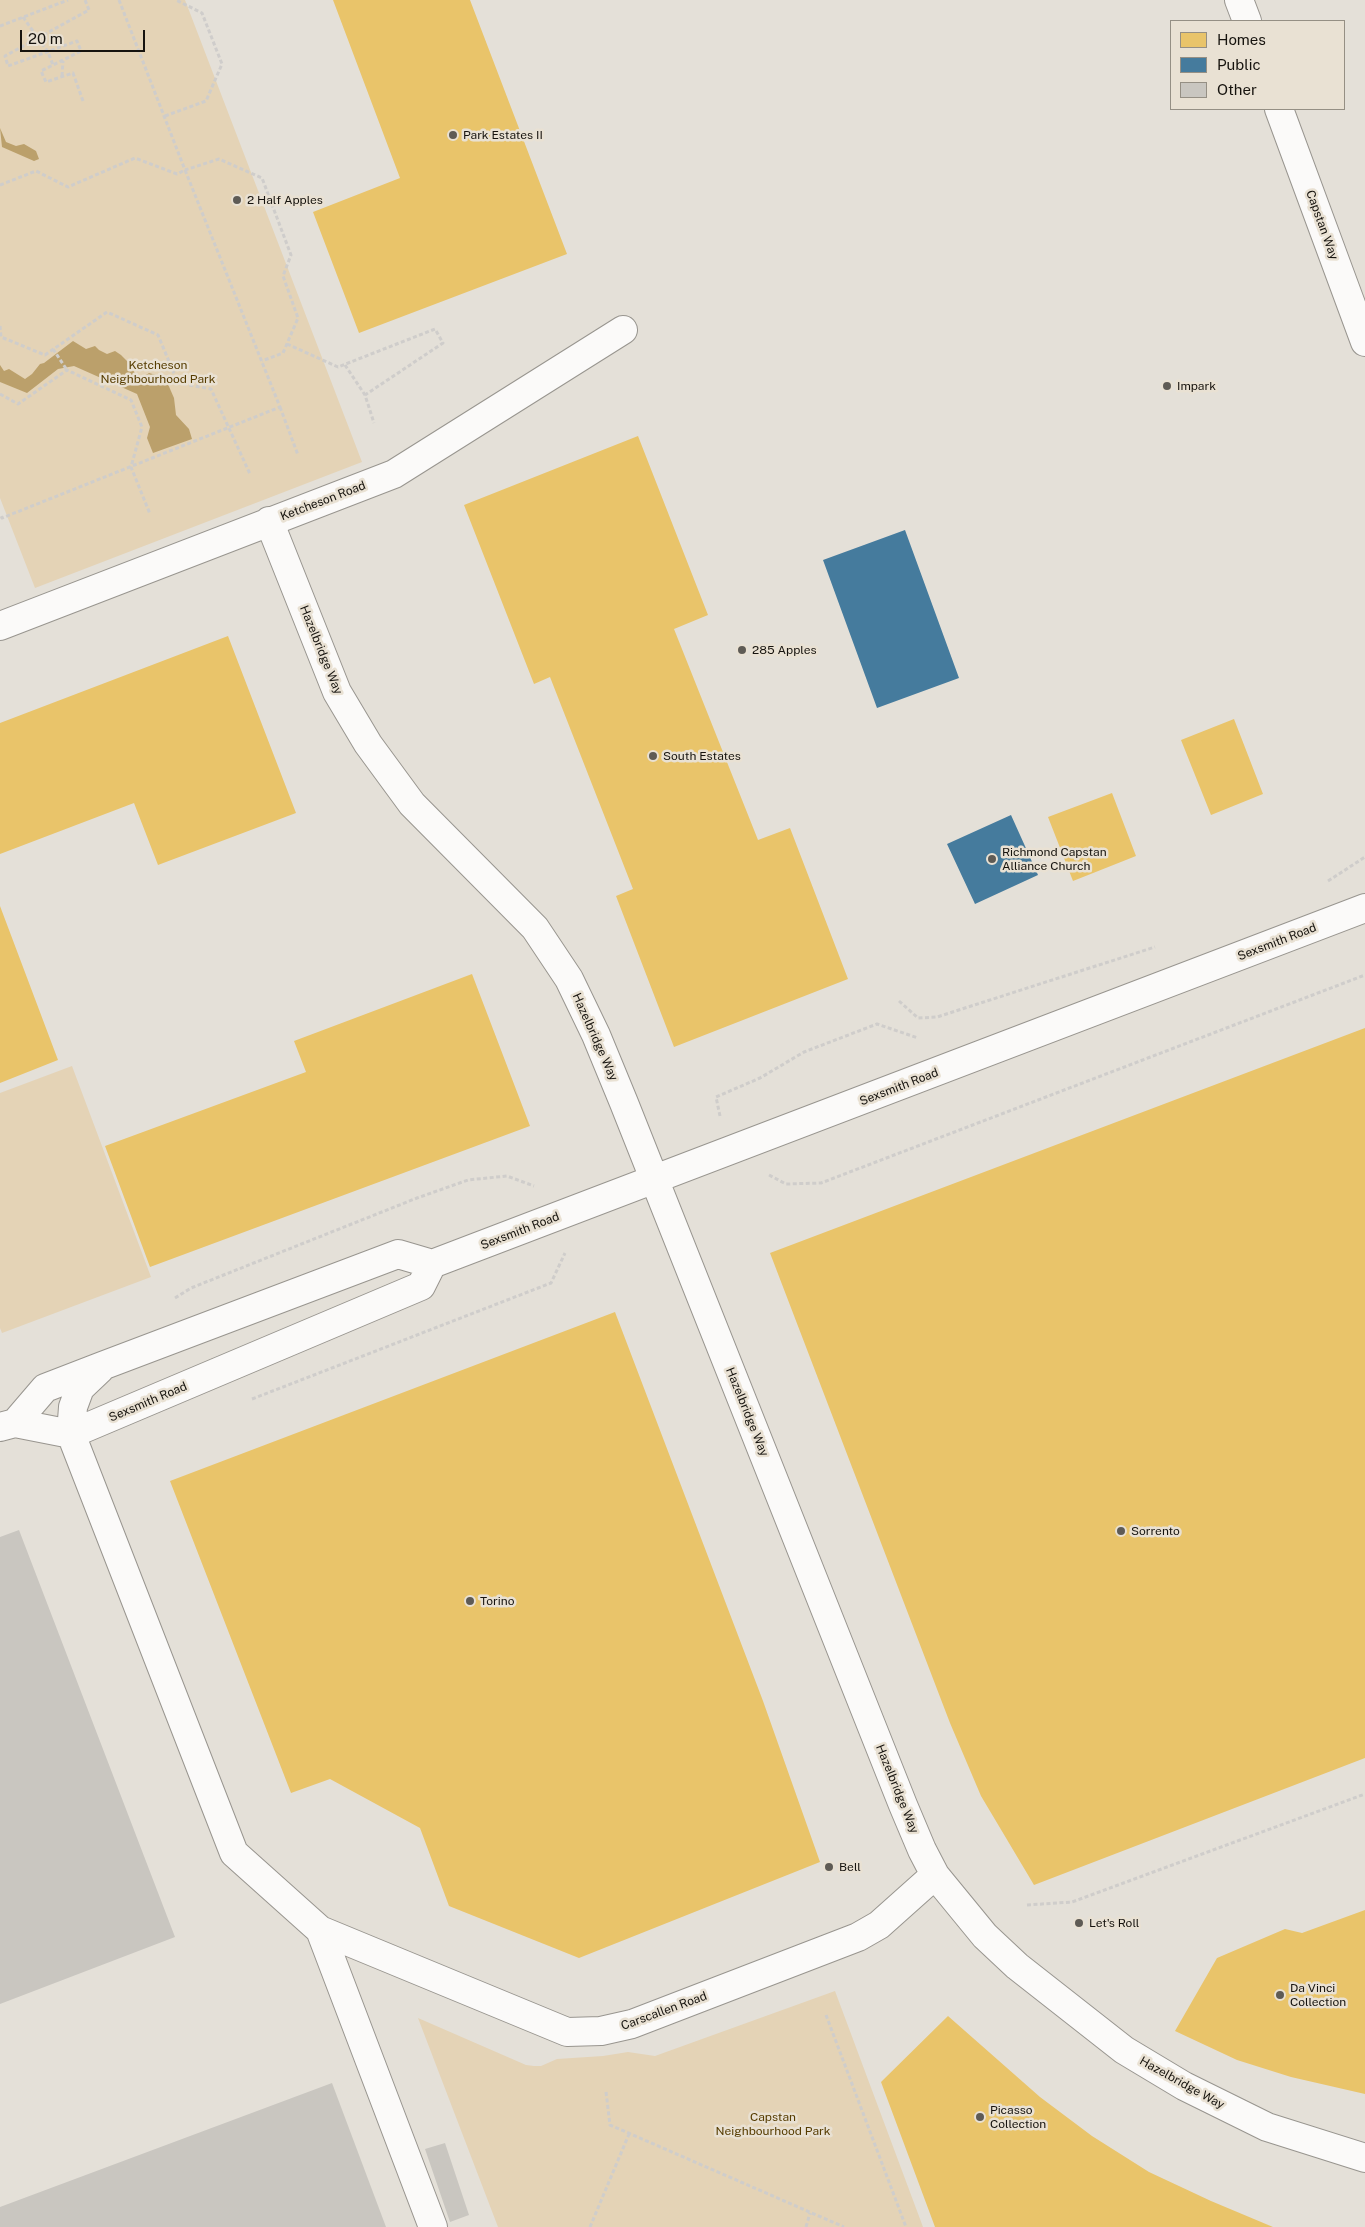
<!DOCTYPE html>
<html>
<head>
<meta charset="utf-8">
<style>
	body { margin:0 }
	#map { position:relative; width:1365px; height:2227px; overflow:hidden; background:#e4e0d8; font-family:"Public Sans",sans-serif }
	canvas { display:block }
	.legend { position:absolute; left:1170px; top:20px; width:175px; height:90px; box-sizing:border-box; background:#e9e1d3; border:1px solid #958f84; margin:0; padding:6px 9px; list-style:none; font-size:15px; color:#16130e }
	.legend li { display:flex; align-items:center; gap:10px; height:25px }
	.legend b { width:25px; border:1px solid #958f84 }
	.scale { position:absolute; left:20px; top:30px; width:125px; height:22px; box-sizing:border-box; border:2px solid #16130e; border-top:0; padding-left:6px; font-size:15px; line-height:18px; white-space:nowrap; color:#16130e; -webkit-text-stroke:4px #e9e1d3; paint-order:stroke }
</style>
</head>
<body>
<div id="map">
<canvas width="1365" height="2227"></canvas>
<ul class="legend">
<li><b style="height:14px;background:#e9c46a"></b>Homes</li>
<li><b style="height:14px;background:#457b9d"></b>Public</li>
<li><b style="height:14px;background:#c9c6c0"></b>Other</li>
</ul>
<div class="scale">20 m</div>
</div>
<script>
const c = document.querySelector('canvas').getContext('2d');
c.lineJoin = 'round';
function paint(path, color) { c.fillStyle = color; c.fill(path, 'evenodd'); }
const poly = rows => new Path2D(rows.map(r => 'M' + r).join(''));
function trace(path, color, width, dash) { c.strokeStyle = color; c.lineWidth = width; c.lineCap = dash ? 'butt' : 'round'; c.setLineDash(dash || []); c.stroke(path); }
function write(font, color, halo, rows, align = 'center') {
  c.font = font + ' "Public Sans",sans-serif'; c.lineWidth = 5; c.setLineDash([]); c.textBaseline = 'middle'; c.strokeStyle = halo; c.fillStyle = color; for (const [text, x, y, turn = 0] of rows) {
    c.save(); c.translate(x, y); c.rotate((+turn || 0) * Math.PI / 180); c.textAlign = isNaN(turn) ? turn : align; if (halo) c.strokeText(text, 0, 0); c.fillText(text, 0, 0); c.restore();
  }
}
const green = poly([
	[0,0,185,0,362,462,35,588,0,498],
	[72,1066,151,1277,2,1333,0,1328,0,1093],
	[835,1991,923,2227,498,2227,418,2018,526,2065,534,2066,541,2066,557,2059,603,2056,628,2052,655,2056]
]);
const water = poly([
	[0,128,6,142,16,146,24,144,36,151,39,159,34,161,2,147],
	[73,341,86,349,95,346,99,350,107,354,115,351,121,355,132,366,136,376,142,378,149,373,156,375,158,381,167,382,174,398,176,415,189,429,192,439,153,453,147,438,150,427,137,394,74,366,58,369,27,393,0,382,0,365,4,371,9,369,25,379,32,374,40,364,44,363]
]);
const homes = poly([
	[333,0,470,0,567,254,359,333,313,212,400,178],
	[638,436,708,615,674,629,758,840,790,828,848,979,674,1047,616,896,633,889,550,677,534,684,464,505],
	[228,636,296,813,158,865,134,803,0,854,0,723],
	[1234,719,1263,794,1211,815,1181,740],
	[1112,793,1136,856,1073,881,1048,817],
	[0,906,58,1060,0,1083],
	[472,974,530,1126,150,1267,105,1146,306,1072,294,1041],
	[1365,1028,1365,1758,1034,1885,981,1796,950,1723,770,1253],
	[615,1312,763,1701,820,1862,579,1958,449,1906,420,1828,330,1779,291,1793,170,1481],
	[1365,1910,1365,2094,1291,2077,1237,2060,1175,2031,1217,1958,1285,1929,1302,1933],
	[948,2016,1040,2097,1092,2136,1149,2172,1211,2201,1273,2227,935,2227,881,2082]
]);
const public = poly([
	[905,530,959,678,877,708,823,560],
	[1011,815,1038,875,975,904,947,844]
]);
const building = poly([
	[19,1530,175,1937,0,2004,0,1537],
	[332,2083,386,2227,0,2227,0,2207],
	[445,2143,469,2215,450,2222,425,2149]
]);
const path = poly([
	[119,0,185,170,219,159,262,178,291,255,283,276,298,318,283,353,262,361],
	[23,17,48,52,53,65],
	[0,26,68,0],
	[62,76,63,61],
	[83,101,73,73,46,82,41,71,81,51,77,41,8,66,5,56,89,10,85,0],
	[165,116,206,101,222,64,202,13,176,0],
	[0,185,36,171,68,187,135,158,177,174,185,170,280,407,2,518,0,514],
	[0,326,1,337,45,355,107,312,158,335,178,383,211,389,250,474],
	[287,344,338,367,435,329,443,343,365,395,374,423],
	[53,349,67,370],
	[345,365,365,395],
	[0,394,18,404,67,370,131,400,142,427,131,467,150,514],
	[280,407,298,455],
	[1328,881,1365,857],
	[899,1001,918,1018,937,1017,1155,947],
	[720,1116,716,1097,760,1078,804,1052,877,1024,918,1038],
	[769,1175,786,1184,821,1183,1365,975],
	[175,1298,191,1288,417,1198,468,1180,507,1176,534,1186],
	[252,1399,551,1283,565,1253],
	[1027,1905,1072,1902,1365,1794],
	[826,2015,906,2227],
	[606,2092,610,2125,844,2227],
	[590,2227,629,2134],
	[806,2227,810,2213]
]);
const minor = poly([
	[1239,0,1247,21],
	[1279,109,1365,342],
	[269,521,337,692,368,744,412,804,535,928,569,979,596,1035,624,1103,903,1805,922,1850,935,1875,985,1936,1017,1966,1124,2050,1184,2086,1267,2127,1365,2158],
	[0,626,394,474,623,330],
	[100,1369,80,1388,73,1407,71,1434,234,1853,320,1930,433,2227],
	[15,1423,45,1388,102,1366,398,1254,432,1264,1365,908],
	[0,1427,15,1423,71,1434,421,1286,432,1264],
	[320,1930,567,2032,601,2031,632,2024,858,1937,879,1925,935,1875]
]);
const markers = [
	[453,135,5,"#5e5b55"],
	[237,200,5,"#5e5b55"],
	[1167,386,5,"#5e5b55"],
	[742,650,5,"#5e5b55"],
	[653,756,5,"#5e5b55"],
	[992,859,5,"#5e5b55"],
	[1121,1531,5,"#5e5b55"],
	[470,1601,5,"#5e5b55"],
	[829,1867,5,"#5e5b55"],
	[1079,1923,5,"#5e5b55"],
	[1280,1995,5,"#5e5b55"],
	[980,2117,5,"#5e5b55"]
];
const poiNames = [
	["Park Estates II",463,135],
	["2 Half Apples",247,200],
	["Impark",1177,386],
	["285 Apples",752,650],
	["South Estates",663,756],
	["Richmond Capstan",1002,852],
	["Alliance Church",1002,866],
	["Sorrento",1131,1531],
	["Torino",480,1601],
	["Bell",839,1867],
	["Let's Roll",1089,1923],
	["Da Vinci",1290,1988],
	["Collection",1290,2002],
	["Picasso",990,2110],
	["Collection",990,2124]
];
const streetNames = [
	["Capstan Way",1322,225,70],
	["Ketcheson Road",323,501,-21],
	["Hazelbridge Way",321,650,68],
	["Sexsmith Road",1277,942,-21],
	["Hazelbridge Way",595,1037,66],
	["Sexsmith Road",899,1087,-21],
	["Sexsmith Road",520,1231,-21],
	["Sexsmith Road",148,1402,-23],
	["Hazelbridge Way",747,1412,68],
	["Hazelbridge Way",897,1789,68],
	["Carscallen Road",664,2011,-20],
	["Hazelbridge Way",1182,2083,29]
];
const parkNames = [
	["Ketcheson",158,365],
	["Neighbourhood Park",158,379],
	["Capstan",773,2117],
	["Neighbourhood Park",773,2131]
];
paint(green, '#e4d3b6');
paint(water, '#bba06b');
paint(homes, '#e9c46a');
paint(public, '#457b9d');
paint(building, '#c9c6c0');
trace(minor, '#98958f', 30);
trace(path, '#cfcdcb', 3, [4, 2.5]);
trace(minor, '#fbfaf9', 28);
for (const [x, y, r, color] of markers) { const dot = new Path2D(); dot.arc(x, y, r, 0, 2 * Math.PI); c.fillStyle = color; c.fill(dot); trace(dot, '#e9e1d3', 2); }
write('12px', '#16130e', '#e9e1d3', poiNames, 'left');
write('12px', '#16130e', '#e9e1d3', streetNames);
write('12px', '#563c00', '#e9e1d3', parkNames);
</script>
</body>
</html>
